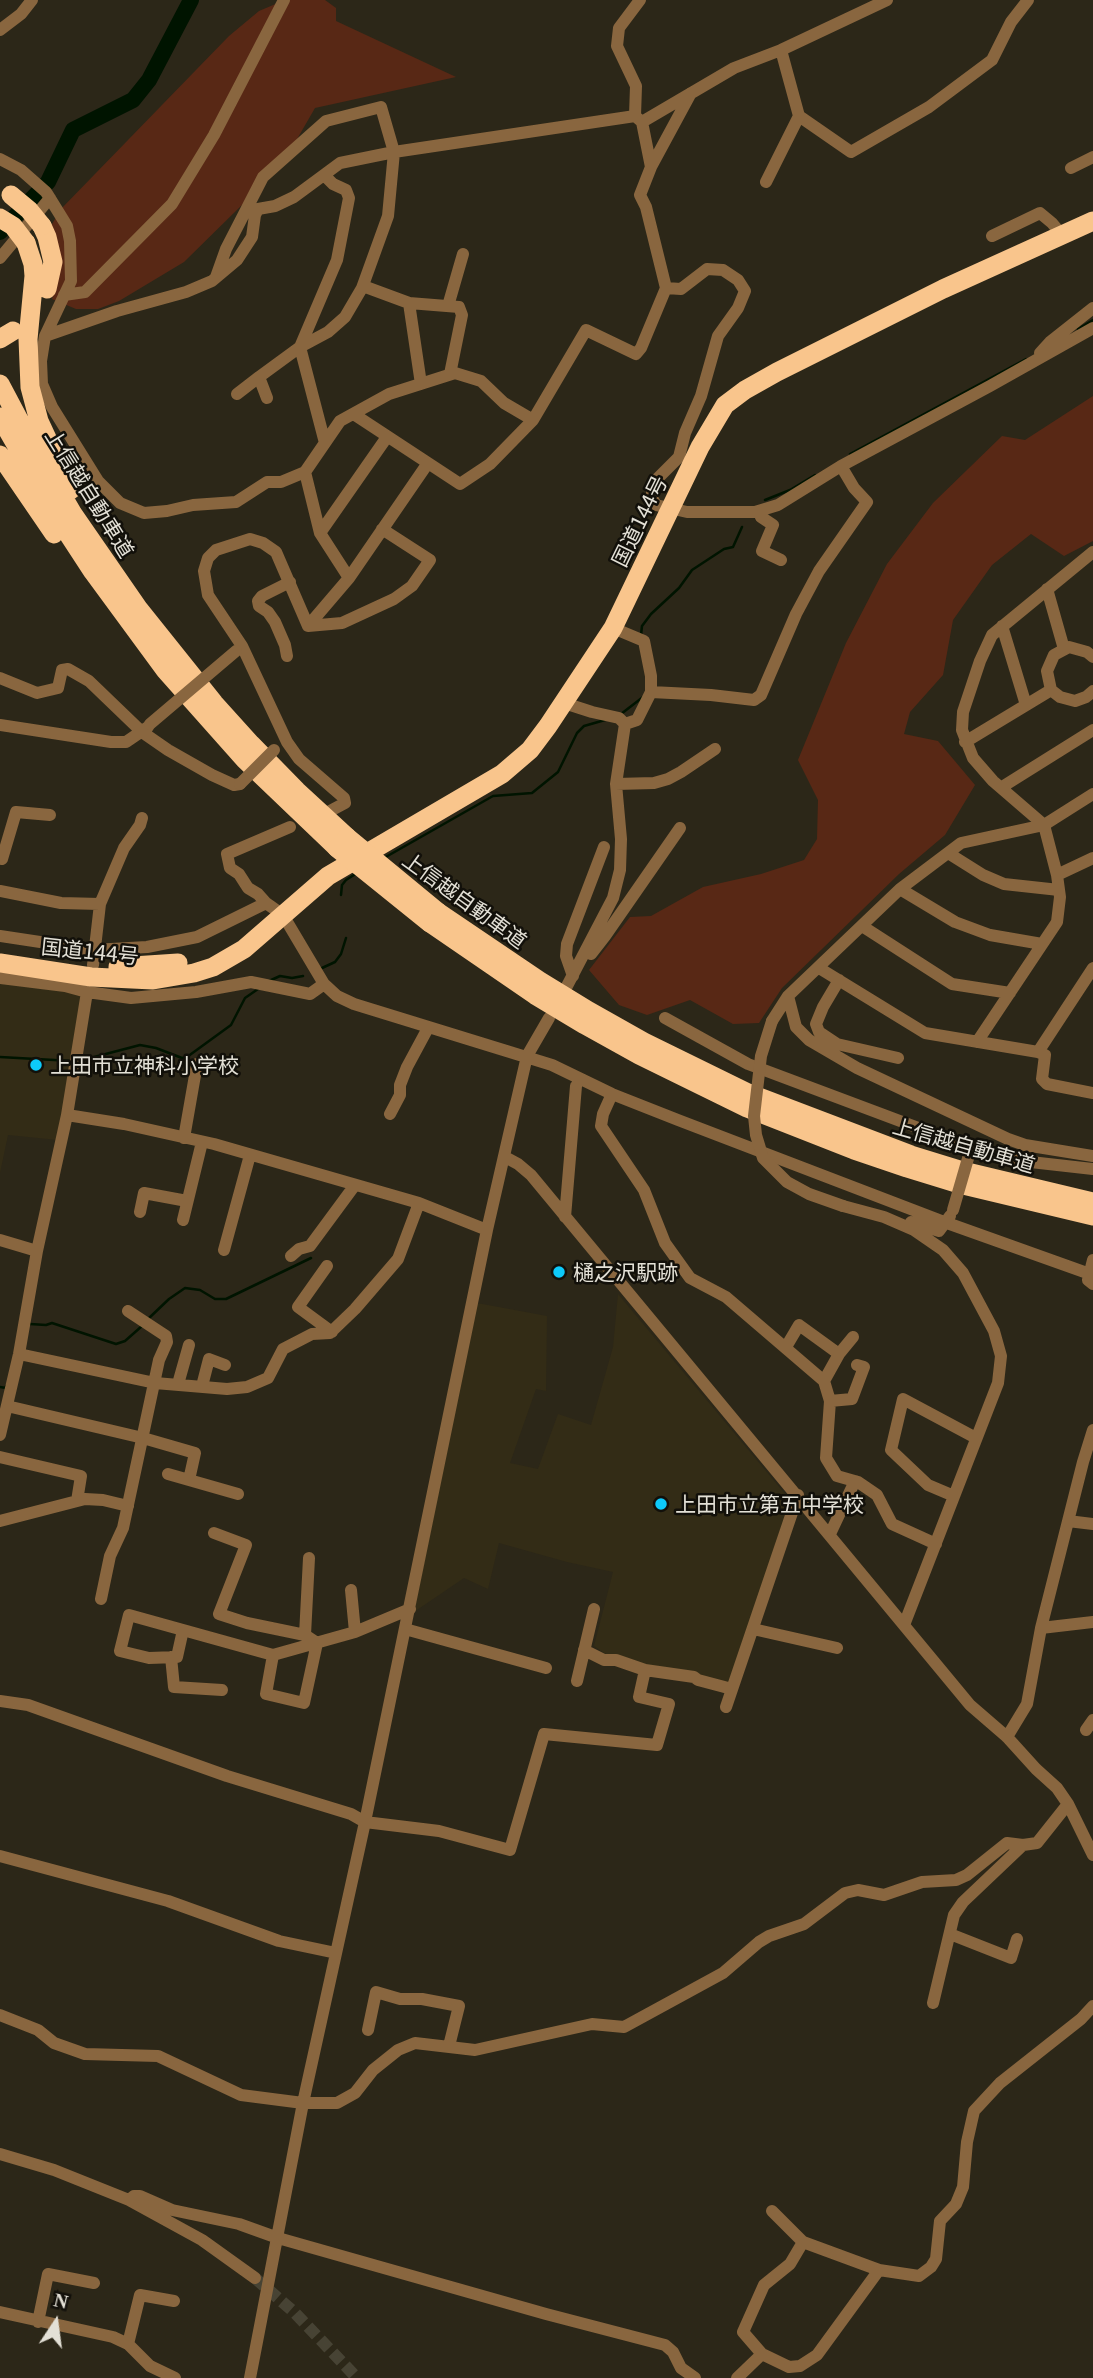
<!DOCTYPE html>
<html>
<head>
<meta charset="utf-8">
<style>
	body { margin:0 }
	#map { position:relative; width:1093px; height:2378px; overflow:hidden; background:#2c2718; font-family:Georgia,serif }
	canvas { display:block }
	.north { position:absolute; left:21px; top:2287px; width:70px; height:70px; -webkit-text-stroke:5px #12100a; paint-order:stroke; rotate:13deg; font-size:19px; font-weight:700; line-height:28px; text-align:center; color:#e3e0d6 }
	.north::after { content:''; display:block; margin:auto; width:24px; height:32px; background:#e3e0d6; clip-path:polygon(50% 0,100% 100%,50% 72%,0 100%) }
</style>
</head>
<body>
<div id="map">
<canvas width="1093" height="2378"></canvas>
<div class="north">N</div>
</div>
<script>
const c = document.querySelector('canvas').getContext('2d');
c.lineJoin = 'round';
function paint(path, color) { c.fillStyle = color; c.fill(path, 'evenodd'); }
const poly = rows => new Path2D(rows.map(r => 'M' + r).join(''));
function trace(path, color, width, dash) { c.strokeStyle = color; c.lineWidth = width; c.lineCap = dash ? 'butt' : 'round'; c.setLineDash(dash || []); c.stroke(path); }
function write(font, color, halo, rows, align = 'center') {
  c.font = font + ' Georgia,"Noto Sans JP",serif'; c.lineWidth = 5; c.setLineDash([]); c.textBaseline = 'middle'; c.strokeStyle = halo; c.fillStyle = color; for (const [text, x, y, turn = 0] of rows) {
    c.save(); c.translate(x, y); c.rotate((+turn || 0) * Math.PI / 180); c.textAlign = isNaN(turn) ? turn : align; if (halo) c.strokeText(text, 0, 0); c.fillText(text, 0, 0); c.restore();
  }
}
const built = poly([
	[0,983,84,994,58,1140,8,1135,0,1173],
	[618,1294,791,1501,730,1684,638,1665,607,1655,594,1646,613,1572,567,1562,499,1543,488,1589,464,1578,414,1612,477,1303,547,1316,546,1391,536,1389,510,1463,538,1469,558,1414,591,1425,613,1347]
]);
const green = poly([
	[285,0,325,0,336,8,336,21,456,77,315,108,289,153,242,205,184,262,119,301,98,309,76,309,52,299,58,275,51,226,60,210,229,36,259,11],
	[1093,396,1093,541,1064,556,1031,534,992,565,953,620,943,675,910,712,904,734,938,741,975,785,945,835,899,874,782,988,759,1023,733,1024,690,1000,647,1015,619,1005,589,970,630,917,651,916,703,887,761,874,804,860,817,839,818,800,798,760,846,643,887,564,933,503,1002,436,1025,440]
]);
const stream = poly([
	[1078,329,1093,320],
	[850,454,1026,359],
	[765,500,790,490,815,475],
	[641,635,642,626,651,614,679,588,692,570,724,549,733,547,742,527],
	[621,714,643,697],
	[384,858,493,796,532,793,558,772,577,733,584,726,605,720],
	[341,895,342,885,346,880,357,873],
	[322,968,335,962,341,954,346,938],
	[269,981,280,976,292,978,303,976],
	[0,1057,72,1061],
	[79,1061,140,1045,156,1048,182,1058,187,1057,231,1025,245,998,258,989],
	[148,1319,169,1299,185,1288,200,1290,215,1299,226,1299,311,1258],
	[30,1324,46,1325,52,1323,116,1344,125,1341,142,1326],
	[0,1387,6,1388,6,1386]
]);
const river = poly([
	[0,232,48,182,73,130,133,100,149,80,191,0]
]);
const minorTunnel = poly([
	[255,2278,295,2313,357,2378]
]);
const minor = poly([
	[0,30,21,14,32,0],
	[635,116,636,86,617,46,619,28,640,0],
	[799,116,851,152,929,107,992,60,1011,22,1028,0],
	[642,122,734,68,781,50,887,0],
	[0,159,21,170,46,192,67,226,70,241,71,281,45,336,41,361,42,384,52,407,98,481,120,503,144,513,167,511,193,505,236,502,267,482,281,482,305,472,340,421,389,394,455,373,481,381,504,403,533,420],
	[1071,168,1093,157],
	[766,182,799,116,781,50],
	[992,236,1040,213,1052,223,1062,235],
	[0,258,50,198],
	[216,277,226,249,263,177,326,121,381,107,394,152,388,216,362,288,345,317,328,332,300,347,337,260,349,198,346,190,333,184,324,175],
	[363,286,409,303,421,384],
	[666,288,681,289,707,269,723,270,738,280,745,291,738,308,718,336,701,396,685,433,679,457,656,480,652,489,652,498,656,505,687,512,755,512,778,505,841,466,990,386,1093,328],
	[64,295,85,292,172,204,214,135,284,0],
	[409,303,459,307,462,315,450,374],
	[448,306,463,254],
	[45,336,117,311,186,292,212,281,237,260,252,237,255,215,258,209,275,206,294,197,340,163,394,152,635,116,642,122,651,167],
	[1040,353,1050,342,1093,308],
	[237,394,259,377],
	[267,398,259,377,300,347,325,443],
	[355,415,460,484,490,464,533,420,586,330,636,354,641,348,666,288,646,207,640,195,651,167,691,93],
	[305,472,320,533,349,578],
	[759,511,761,517,773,525,762,551,781,560],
	[320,533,387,437],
	[1047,589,1064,649],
	[308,626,276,552,263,543,250,539,216,550,208,558,204,571,208,595,242,646,287,742,299,759,344,798,345,803,330,811],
	[308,626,349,578,428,463],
	[308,626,342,623,394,599,412,586,430,560,382,529],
	[1002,626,1026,705],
	[613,628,644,641,651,676,651,692,637,720,625,724],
	[287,656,285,645,275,622,268,612,259,606,258,601,262,596,290,582],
	[1093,657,1087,652,1069,647,1054,655,1047,671,1051,690,1060,697,1075,701,1086,697,1093,691],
	[0,678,37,693,58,688,62,670,68,669,89,681,142,732,168,750,212,775,234,785,240,784],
	[651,692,711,695,754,700,761,695,796,614,819,571,867,502,854,488,841,466],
	[564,703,592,712,619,718,625,724,616,784,621,839,620,870,613,898,567,986],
	[0,725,111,742,126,742,148,727],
	[965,742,1051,690],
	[616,784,654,783,668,779,681,772,715,749],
	[1002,787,1093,730],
	[948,853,983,875,1004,884,1059,890],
	[0,858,2,859,16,812,50,815],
	[1057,875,1093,858],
	[900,889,955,922,990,935,1042,944],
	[0,891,61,903,100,904],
	[266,903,258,894,248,888,239,874,230,868,227,854,290,827],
	[862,926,952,984,1010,993],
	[0,936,93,950,147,947,197,937,266,903,283,915,324,984,337,996,354,1004,552,1065,612,1094,678,1120,947,1223,1093,1275],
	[591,954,605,936,680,828],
	[93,965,100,904,124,848,140,825,142,818],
	[819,968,925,1033,1038,1052,1093,968],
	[573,976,566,956,567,944,604,847],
	[0,978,65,986,87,992,131,998,196,992,251,982,310,994,324,984],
	[839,980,823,1007,816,1024,819,1032,837,1044,898,1058],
	[788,996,796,1027,809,1040,857,1068,1008,1139,1025,1145,1093,1156],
	[665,1018,748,1064,972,1148,1004,1159,1093,1169],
	[772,1021,788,996,900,889,961,843,1044,825,1093,794],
	[977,1042,1057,922,1060,897,1057,875,1044,825,993,781,973,758,962,730,963,712,980,661,992,635,1093,552],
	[1038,1052,1045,1055,1042,1079,1047,1084,1093,1093],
	[612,1094,603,1114,601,1126,644,1190,665,1243,690,1278,726,1297,824,1381,830,1401,826,1458,837,1476,858,1482,877,1495,892,1524,936,1544],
	[390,1114,400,1095,400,1085,407,1067,428,1028],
	[67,1115,124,1124,214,1144,419,1203,487,1230],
	[184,1138,197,1064],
	[505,1157,518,1164,531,1175,970,1705,1007,1737,1036,1769,1057,1788,1068,1804,1093,1855],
	[843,1206,884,1217,914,1230,943,1250,963,1273,994,1331,1001,1356,998,1383,904,1625],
	[140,1212,144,1193,187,1201],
	[565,1217,576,1086],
	[183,1220,202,1142],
	[911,1222,939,1231,950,1216],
	[0,1240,37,1251],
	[224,1250,250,1155],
	[291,1256,299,1249,310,1246,355,1185],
	[1093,1260,1088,1280,1093,1284],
	[327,1266,298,1307,332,1332],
	[786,1347,799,1325,839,1354],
	[19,1354,155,1383,227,1389,247,1387,268,1378,283,1349,312,1334,330,1333,355,1309,398,1259,419,1203],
	[824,1381,839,1354,853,1337],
	[178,1384,189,1345],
	[202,1386,209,1359,225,1365],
	[830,1401,852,1399,864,1367,857,1365],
	[7,1406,143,1438,195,1453,189,1480],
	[0,1435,19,1354,37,1251,67,1115,87,992],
	[0,1457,81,1476,77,1501],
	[168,1474,238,1494],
	[954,1496,928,1485,891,1450,903,1399,976,1438],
	[0,1521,85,1499,103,1500,128,1506],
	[1068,1521,1093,1524],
	[214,1533,246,1545,219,1614,247,1623,305,1635,317,1643,304,1703,266,1694,273,1655],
	[830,1534,855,1481],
	[351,1590,355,1632],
	[101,1599,110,1556,123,1528,159,1360,167,1342,166,1336,128,1311],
	[1041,1628,1093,1622],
	[405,1629,546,1668],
	[753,1629,837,1648],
	[183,1630,177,1657,149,1658,120,1651,129,1615,273,1655,355,1632,410,1609],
	[305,1635,309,1558],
	[584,1650,604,1660,616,1660,645,1670,694,1677,698,1680,732,1689],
	[171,1657,174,1687,222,1690],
	[577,1681,594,1609],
	[0,1701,28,1705,227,1776,351,1814,365,1822,439,1831,510,1850,544,1734,657,1745,669,1704,639,1697,645,1670],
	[726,1707,798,1495],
	[1086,1730,1093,1720],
	[1007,1737,1027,1704,1041,1628,1083,1462,1093,1430],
	[0,1856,168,1901,279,1941,336,1953],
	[950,1934,1011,1958,1017,1939],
	[933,2003,954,1915,963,1902,1023,1845],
	[0,2015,38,2030,54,2043,85,2054,158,2056,241,2095,303,2103,337,2103,355,2093,373,2070,398,2050,415,2043,475,2050,592,2024,624,2027,723,1973,759,1942,769,1936,804,1924,845,1893,858,1890,884,1895,922,1882,956,1880,967,1875,1007,1843,1023,1845,1037,1843,1068,1804],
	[368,2030,376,1992,400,1999,422,1999,459,2006,449,2046],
	[0,2154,54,2170,129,2200,202,2240,255,2278],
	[129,2200,134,2196,140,2196,172,2210,239,2224,278,2238,546,2314,665,2345,673,2352,681,2368,695,2378],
	[772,2211,803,2242,879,2270],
	[0,2312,113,2337,128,2344,150,2366,175,2378],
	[38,2322,48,2274,94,2283],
	[128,2344,140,2295,174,2301],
	[762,2354,743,2332,764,2285,790,2264,803,2242],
	[250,2378,303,2103,365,1822,487,1230,527,1056,549,1018],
	[737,2378,762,2354,789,2367,800,2366,817,2355,879,2270,919,2276,931,2267,936,2259,940,2221,956,2204,963,2187,967,2142,974,2111,1000,2083,1081,2019,1093,2006]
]);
const highway = poly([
	[42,226,47,237,53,262,47,289],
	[26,243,33,264,34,276,28,339,30,387,39,421,71,490],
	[0,339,13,331],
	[0,384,27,435,73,514,138,608,214,703,251,744,297,791,347,837],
	[0,417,61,523,93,572,165,670,245,760,337,848],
	[0,455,54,534],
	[438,912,540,981,589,1011,644,1042,748,1093,911,1155,963,1171,1093,1202],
	[430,923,535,995,585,1025,639,1055,747,1108,854,1150,907,1168,959,1184,1093,1216],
	[0,963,91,977,153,980,194,973,213,967,244,949,328,876,502,774,530,750,548,726,613,628,700,447,725,405,745,390,777,372,943,289,1093,221],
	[118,967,178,963]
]);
const minorBridge = poly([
	[150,724,236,651],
	[240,784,274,750],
	[772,1021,761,1056,754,1116,756,1135,763,1158,787,1182,809,1194,843,1206],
	[953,1210,969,1155]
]);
const highwayBridge = poly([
	[11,195,29,210,42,226],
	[0,218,13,226,26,243],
	[347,837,438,912],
	[337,848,430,923]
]);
const markers = [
	[36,1065,7,"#0dcafa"],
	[559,1272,7,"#0dcafa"],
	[661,1504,7,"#0dcafa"]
];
const streetNames = [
	["上信越自動車道",90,493,58],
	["国道144号",639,521,-64],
	["上信越自動車道",465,900,36],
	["国道144号",90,951,6],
	["上信越自動車道",964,1145,16]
];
const poiNames = [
	["上田市立神科小学校",50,1065],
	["樋之沢駅跡",573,1272],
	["上田市立第五中学校",675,1504]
];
paint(built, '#332c16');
paint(green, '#582815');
trace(stream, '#001400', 2.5);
trace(river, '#001400', 16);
trace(minorTunnel, '#474334', 12, [12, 6]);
trace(minor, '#89663f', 12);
trace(highway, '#f9c58c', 19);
trace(minorBridge, '#89663f', 12);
trace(highwayBridge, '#f9c58c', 19);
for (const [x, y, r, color] of markers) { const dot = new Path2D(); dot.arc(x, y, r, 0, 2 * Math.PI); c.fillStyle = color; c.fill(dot); trace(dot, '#12100a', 2.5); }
write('21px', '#e3e0d6', '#12100a', streetNames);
write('21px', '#e3e0d6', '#12100a', poiNames, 'left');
</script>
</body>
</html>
